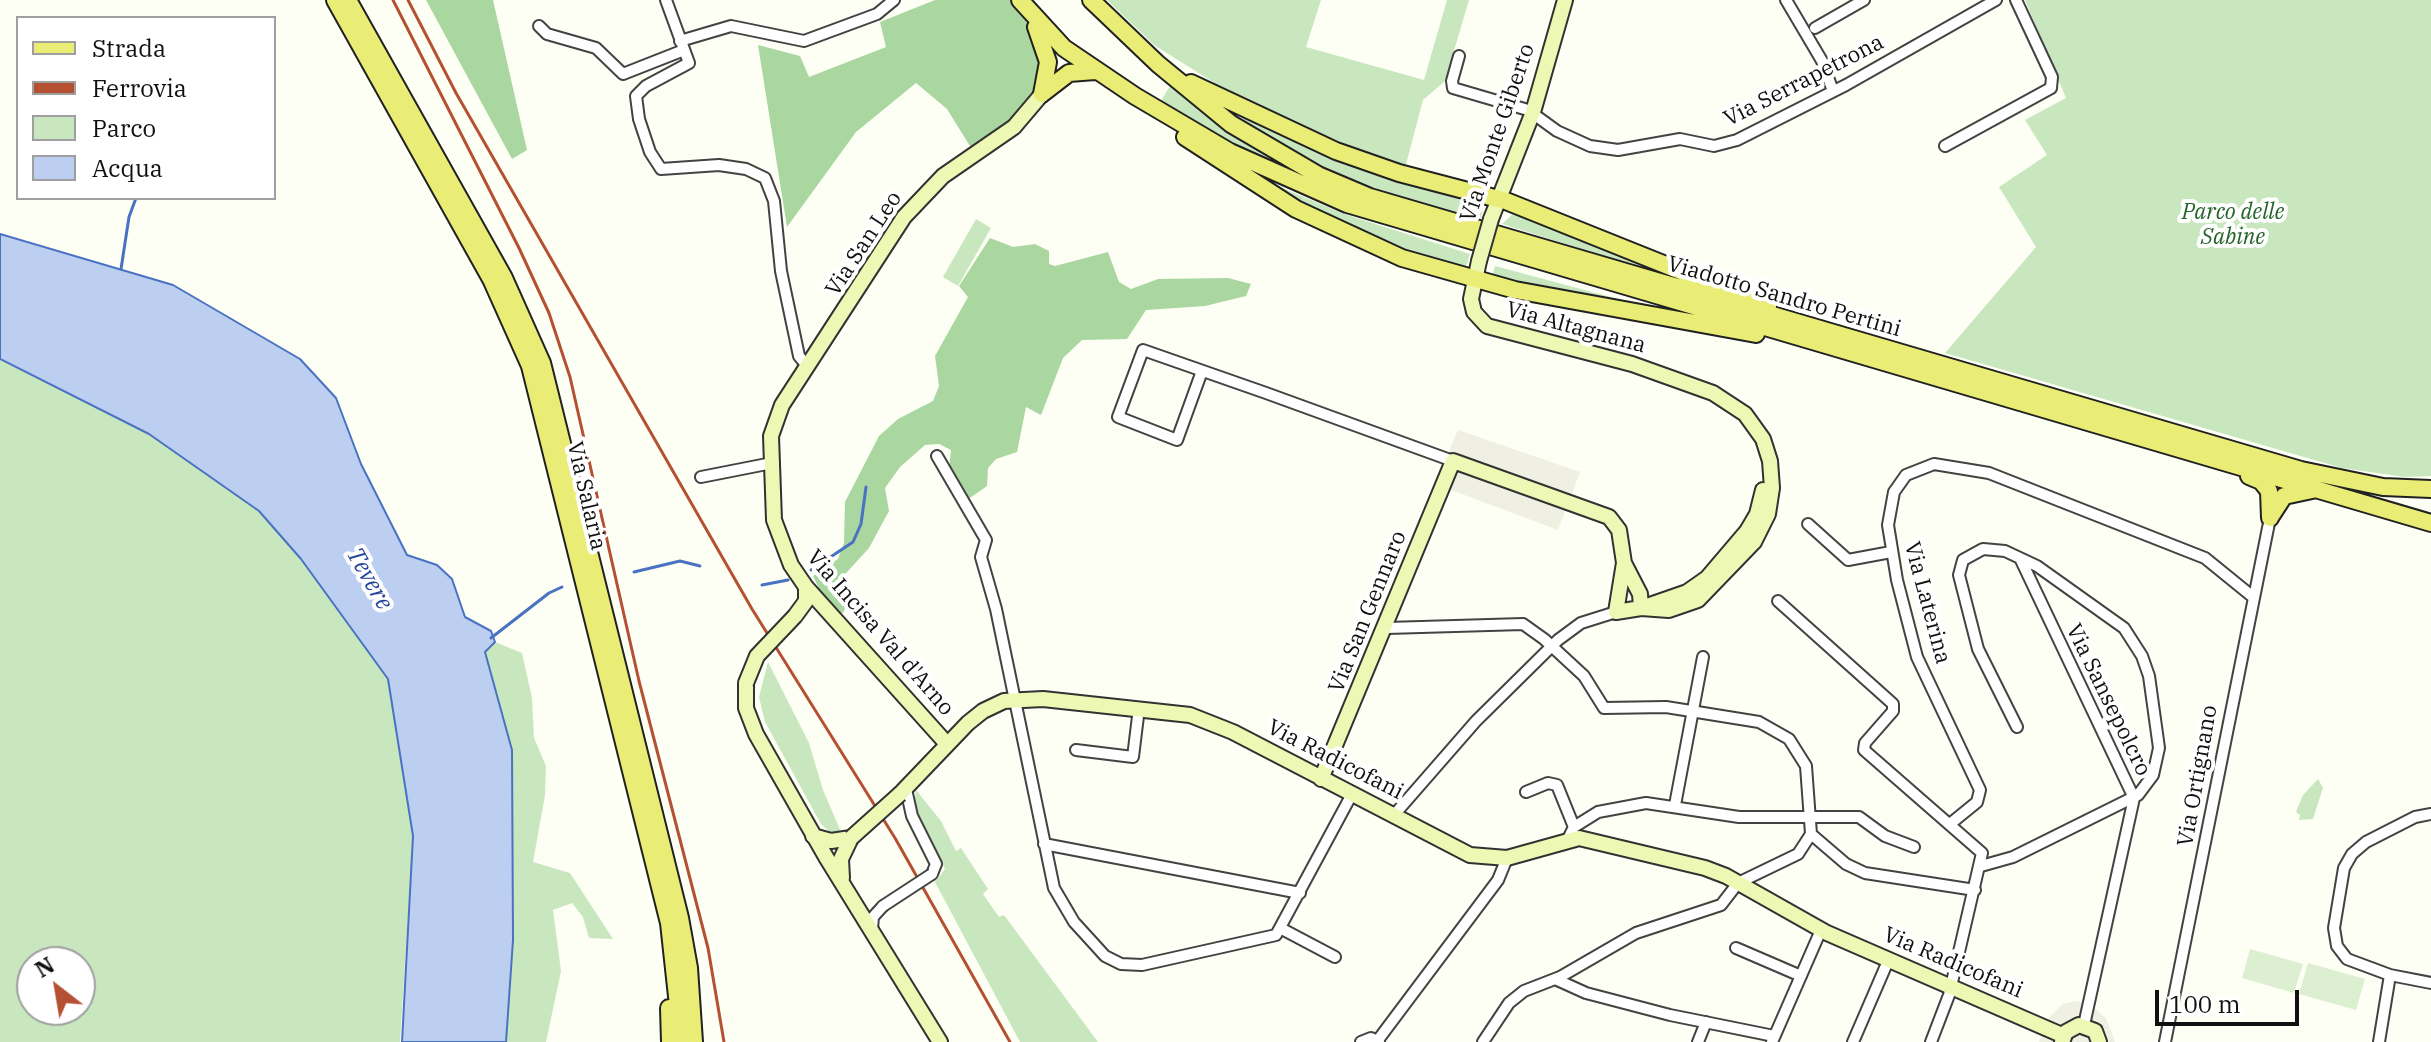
<!DOCTYPE html>
<html>
<head>
<meta charset="utf-8">
<style>
	body { margin:0 }
	#map { position:relative; width:2431px; height:1042px; overflow:hidden; background:#fdfef4; font-family:"IBM Plex Serif",serif }
	canvas { display:block }
	.legend { position:absolute; left:16px; top:16px; width:260px; height:184px; box-sizing:border-box; background:#fff; border:2px solid #9f9f9f; margin:0; padding:10px 14px; list-style:none; font-size:24px; color:#101010 }
	.legend li { display:flex; align-items:center; gap:16px; height:40px }
	.legend b { width:40px; border:2px solid #9f9f9f }
	.north { position:absolute; left:16px; top:946px; width:80px; height:80px; box-sizing:border-box; background:#fff; border:2px solid #9f9f9f; border-radius:50%; rotate:329deg; font-size:22px; font-weight:700; line-height:32px; text-align:center; color:#101010 }
	.north::after { content:''; display:block; margin:auto; width:28px; height:36px; background:#b55033; clip-path:polygon(50% 0,100% 100%,50% 72%,0 100%) }
	.scale { position:absolute; left:2155px; top:990px; width:144px; height:36px; box-sizing:border-box; border:4px solid #101010; border-top:0; padding-left:10px; font-size:24px; line-height:28px; white-space:nowrap; color:#101010; -webkit-text-stroke:6px #fff; paint-order:stroke }
</style>
</head>
<body>
<div id="map">
<canvas width="2431" height="1042"></canvas>
<ul class="legend">
<li><b style="height:10px;background:#eaed75"></b>Strada</li>
<li><b style="height:10px;background:#b55033"></b>Ferrovia</li>
<li><b style="height:22px;background:#c9e7bf"></b>Parco</li>
<li><b style="height:22px;background:#bdcff1"></b>Acqua</li>
</ul>
<div class="north">N</div>
<div class="scale">100 m</div>
</div>
<script>
const c = document.querySelector('canvas').getContext('2d');
c.lineJoin = 'round';
function paint(path, color) { c.fillStyle = color; c.fill(path, 'evenodd'); }
const poly = rows => new Path2D(rows.map(r => 'M' + r).join(''));
function trace(path, color, width, dash) { c.strokeStyle = color; c.lineWidth = width; c.lineCap = dash ? 'butt' : 'round'; c.setLineDash(dash || []); c.stroke(path); }
function write(font, color, halo, rows, align = 'center') {
  c.font = font + ' "IBM Plex Serif",serif'; c.lineWidth = 8; c.setLineDash([]); c.textBaseline = 'middle'; c.strokeStyle = halo; c.fillStyle = color; for (const [text, x, y, turn = 0] of rows) {
    c.save(); c.translate(x, y); c.rotate((+turn || 0) * Math.PI / 180); c.textAlign = isNaN(turn) ? turn : align; if (halo) c.strokeText(text, 0, 0); c.fillText(text, 0, 0); c.restore();
  }
}
const green = poly([
	[1107,0,1321,0,1306,47,1424,80,1447,0,1469,0,1445,81,1423,100,1405,168,1248,104,1154,45],
	[2025,0,2431,0,2431,476,2405,477,2342,468,1945,353,2036,247,1999,187,2047,155,2025,120,2066,98],
	[1170,86,1213,121,1329,186,1263,162,1159,104],
	[1246,116,1290,138,1480,202,1483,209,1480,221,1382,191,1332,171,1259,132,1243,120],
	[1268,182,1344,214,1470,254,1467,264,1464,268,1392,250,1315,214],
	[1514,213,1687,280,1687,282,1502,224],
	[976,219,991,228,958,286,943,277],
	[1495,266,1678,315,1491,281],
	[0,359,149,434,259,511,301,559,389,679,413,836,400,1042,0,1042],
	[32,962,80,962,80,1010,32,1010],
	[495,642,522,653,532,698,534,738,546,766,545,795,533,862,570,873,613,939,589,938,583,917,572,903,553,910,561,971,546,1042,506,1042,513,940,512,750,485,651],
	[768,662,809,743,823,790,841,832,830,832,821,824,765,722,759,697],
	[2318,779,2323,788,2313,819,2299,820,2300,815,2296,812,2303,795],
	[916,790,941,821,956,851,961,848,988,889,983,894,999,917,1004,915,1098,1042,1020,1042,935,882,945,869,917,814,914,803]
]);
const forest = poly([
	[426,0,493,0,527,150,512,159],
	[935,0,1013,0,1037,40,1042,78,1025,110,973,151,947,109,916,83,856,132,787,227,758,45,800,56,809,77,886,47,880,22],
	[990,238,1013,247,1035,244,1049,251,1049,264,1055,266,1108,252,1119,282,1131,289,1158,279,1228,278,1251,284,1246,296,1205,306,1146,310,1127,339,1082,340,1063,358,1041,415,1026,407,1017,452,996,459,988,468,987,486,967,500,949,468,951,450,939,444,925,445,900,467,885,488,889,511,869,548,838,582,846,606,843,613,830,611,813,576,838,559,844,543,845,502,879,436,898,419,933,401,939,386,935,356,968,297,959,286]
]);
const pitch = poly([
	[2250,949,2303,964,2294,993,2242,978],
	[2308,963,2365,979,2356,1010,2299,994]
]);
const plaza = poly([
	[1458,430,1580,472,1558,530,1435,484],
	[2077,1001,2089,1004,2106,1018,2115,1042,2039,1042,2049,1018,2063,1004]
]);
const water = poly([
	[0,234,173,285,300,359,336,398,361,464,407,555,437,565,452,579,465,617,491,631,495,642,485,652,512,750,513,940,506,1042,402,1042,413,836,388,679,301,559,259,511,149,434,0,359,0,234]
]);
const stream = poly([
	[121,269,129,217,136,198],
	[811,570,853,542,861,524,866,487],
	[634,572,680,561,700,566],
	[762,585,788,580],
	[491,638,549,593,562,587]
]);
const street = poly([
	[666,0,689,63,646,86,636,96,639,119,650,152,661,169,719,165,746,169,765,178,774,201,781,271,799,356,808,367],
	[1786,0,1822,61,1833,91],
	[539,26,547,34,596,48,623,74,684,50],
	[1815,28,1864,0],
	[680,41,731,26,804,41,877,14,894,0],
	[1459,56,1452,81,1453,88,1528,110,1557,131,1590,146,1618,150,1680,139,1714,146,1737,140,1846,85,1996,0],
	[1945,146,2051,88,2052,77,2016,0],
	[1202,371,1177,440,1118,417,1143,350,1266,393,1453,461],
	[937,456,986,540,981,557,996,609,1054,888,1074,922,1105,956,1121,964,1142,965,1276,935,1352,794],
	[701,477,772,463],
	[1808,524,1848,560,1891,552],
	[2020,558,2134,798,2084,1025],
	[1778,601,1893,704,1893,711,1865,743,1864,750,1982,853,1949,995,1931,1042],
	[1387,628,1523,624,1544,639,1584,676,1604,708,1666,707,1759,722,1789,739,1806,766,1811,834,1798,854,1738,883,1721,905,1636,933,1560,977,1524,991,1509,1003,1483,1042],
	[1076,750,1133,757,1139,708],
	[906,789,912,816,936,864,932,874],
	[1526,792,1548,783,1557,785,1574,827],
	[1675,805,1703,657],
	[2431,814,2415,817,2366,842,2352,854,2344,868,2334,928,2337,946,2347,959,2390,975,2431,983],
	[1394,815,1476,721,1558,640,1581,623,1616,612],
	[1950,824,1977,802,1980,790,1917,657,1897,580,1888,525,1894,492,1906,475,1934,464,1989,473,2205,558,2253,597],
	[1811,834,1846,864,1865,873,1975,890],
	[1568,839,1574,827,1598,812,1646,803,1739,817,1859,817,1885,836,1914,847],
	[1044,844,1300,893],
	[1981,866,2013,857,2138,795,2153,775,2159,748,2149,676,2142,656,2124,628,2037,566,2005,551,1983,549,1963,560,1959,575,1978,649,2017,727],
	[872,929,873,917,883,906],
	[1282,929,1335,957],
	[1736,948,1801,976],
	[1555,979,1586,993,1670,1015,1774,1036],
	[1378,1040,1498,880,1507,858],
	[1361,1042,1371,1038,1379,1042],
	[1698,1042,1706,1022],
	[1772,1042,1821,930],
	[1853,1042,1888,961],
	[2165,1042,2270,518],
	[2379,1042,2390,975]
]);
const secondary = poly([
	[1491,219,1533,112,1565,0],
	[1479,261,1471,299,1474,312,1487,326,1632,364,1713,393,1745,414,1763,439,1770,461,1772,488,1768,514,1754,542,1698,600,1669,610,1641,608],
	[1624,563,1616,612,1641,608,1687,592,1707,578,1747,531,1757,514,1763,490],
	[795,616,806,601,806,587],
	[746,683,746,708,756,734,826,857,940,1042],
	[947,744,806,587,791,565,774,520,771,436,782,405,904,217,943,176,1014,127,1042,94],
	[1321,779,1453,461,1609,517,1619,530,1624,563,1640,594,1641,608],
	[900,794,968,723,983,711,1004,701,1043,699,1190,715,1233,732,1470,855,1507,858,1579,838,1705,868,1726,876,1827,933,2064,1036],
	[813,836,831,841,851,838],
	[842,878,841,859,851,838],
	[2062,1042,2066,1032,2079,1025,2095,1031,2099,1042]
]);
const primary = poly([
	[335,0,491,279,530,366,669,923,682,1042],
	[348,0,504,278,542,363,680,918,689,968,694,1042],
	[1020,0,1064,48,1135,96,1230,152,1347,204,2431,523],
	[1091,0,1158,64,1231,124,1318,175,1370,197,2301,470,2383,487,2431,489],
	[1036,27,1048,62,1042,94],
	[1191,83,1336,151,1399,173,1506,201,1768,306],
	[1043,93,1069,73,1095,71],
	[1185,137,1296,209,1402,258,1515,290,1756,334],
	[2249,476,2261,481,2269,491,2270,518],
	[2271,516,2284,496,2312,490],
	[669,1008,670,1042]
]);
const rail = poly([
	[393,0,519,248,549,313,570,377,639,681,708,948,724,1042],
	[408,0,456,93,752,609,895,838,1010,1042]
]);
const streetBridge = poly([
	[883,906,932,874]
]);
const secondaryBridge = poly([
	[1479,261,1491,219],
	[746,683,757,656,795,616],
	[851,838,900,794]
]);
const streetNames = [
	["Via Serrapetrona",1804,81,-27],
	["Via Monte Giberto",1498,133,-71],
	["Via San Leo",864,244,-57],
	["Viadotto Sandro Pertini",1784,297,16],
	["Via Altagnana",1576,328,15],
	["Via Salaria",586,496,77],
	["Via Laterina",1927,603,75],
	["Via San Gennaro",1368,612,-68],
	["Via Incisa Val d'Arno",880,633,49],
	["Via Sansepolcro",2108,700,64],
	["Via Radicofani",1335,760,27],
	["Via Ortignano",2198,776,-80],
	["Via Radicofani",1953,963,23]
];
const parkNames = [
	["Parco delle",2233,213],
	["Sabine",2233,238]
];
const waterNames = [
	["Tevere",369,579,60]
];
paint(green, '#c9e7bf');
paint(forest, '#aad6a0');
paint(pitch, '#dcefd0');
paint(plaza, '#efefe2');
paint(water, '#bdcff1');
trace(water, '#4a72c2', 2);
trace(stream, '#4a72c2', 3);
trace(street, '#434343', 14);
trace(secondary, '#323232', 18);
trace(primary, '#212121', 20);
trace(street, '#fff', 10);
trace(secondary, '#edf8b5', 14);
trace(primary, '#eaed75', 16);
trace(rail, '#b55033', 3);
trace(streetBridge, '#434343', 14, []);
trace(secondaryBridge, '#323232', 18, []);
trace(streetBridge, '#fff', 10);
trace(secondaryBridge, '#edf8b5', 14);
write('22px', '#101010', '#fff', streetNames);
write('italic 22px', '#256329', '#fff', parkNames);
write('italic 24px', '#234598', '#fff', waterNames);
</script>
</body>
</html>
